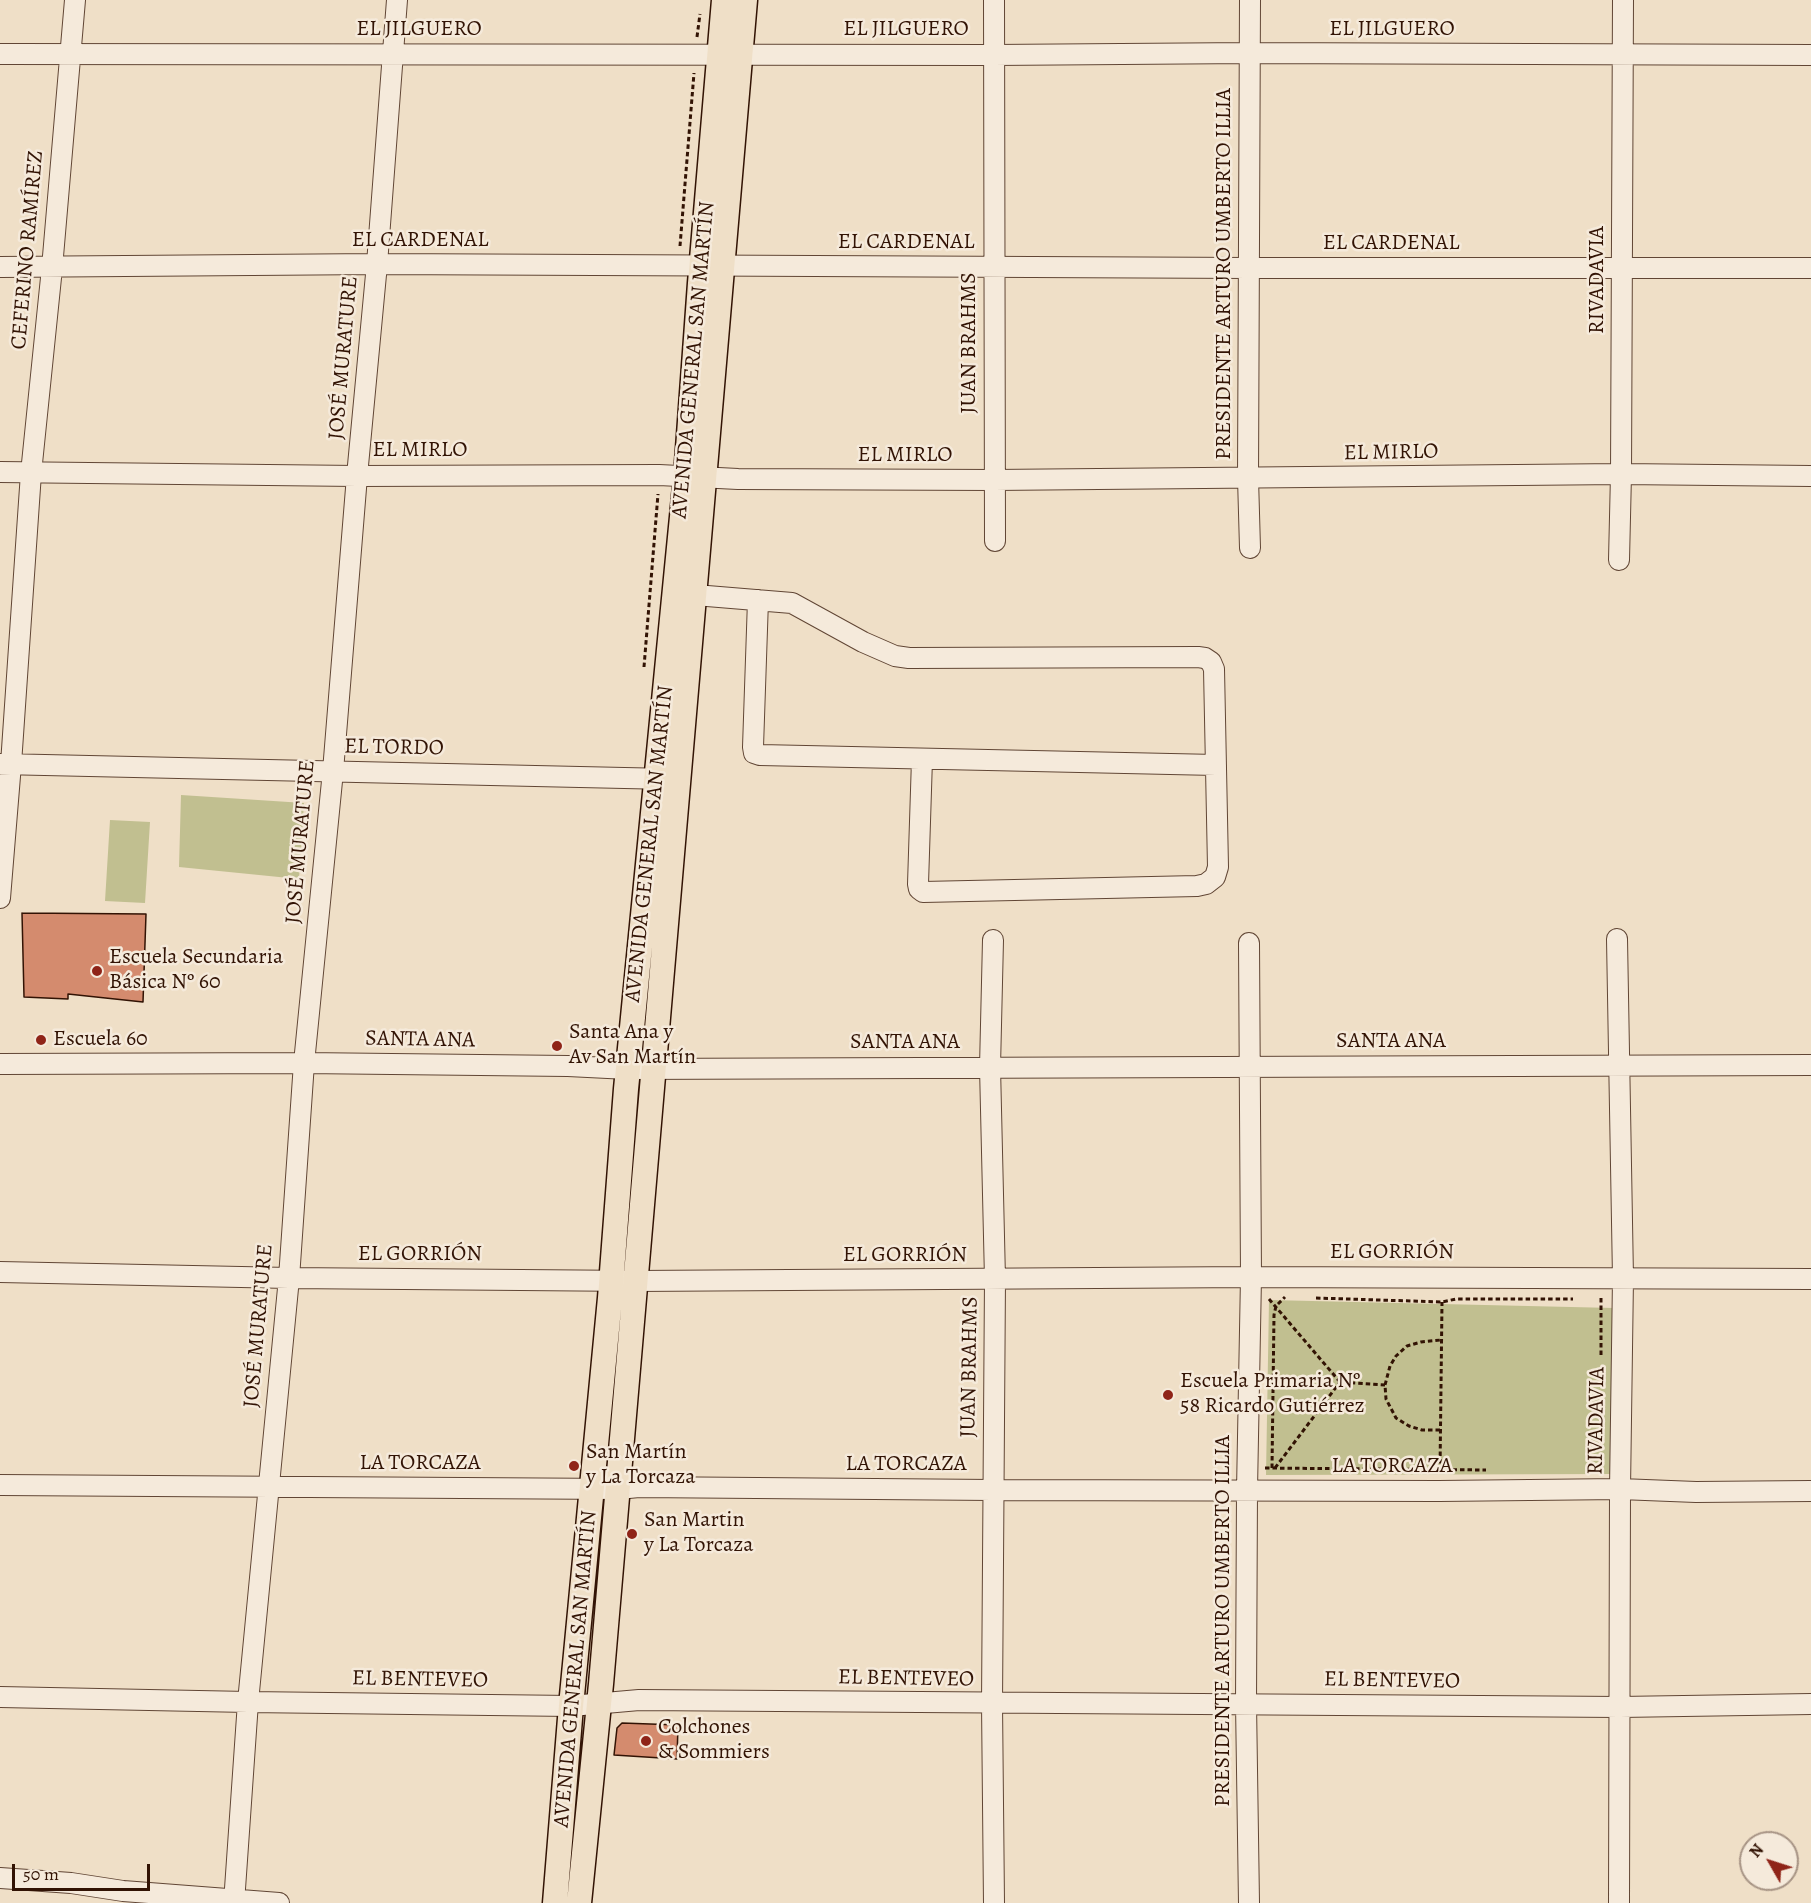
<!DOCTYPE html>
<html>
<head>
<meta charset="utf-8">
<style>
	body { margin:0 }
	#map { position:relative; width:1811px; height:1903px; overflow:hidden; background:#efdfc7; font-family:Alegreya,serif }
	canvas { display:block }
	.north { position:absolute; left:1739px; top:1831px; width:60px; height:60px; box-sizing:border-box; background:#f5eadb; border:2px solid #a79485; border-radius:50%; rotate:309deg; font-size:16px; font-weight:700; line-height:24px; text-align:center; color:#321304 }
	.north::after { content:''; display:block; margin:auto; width:21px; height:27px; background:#8f2418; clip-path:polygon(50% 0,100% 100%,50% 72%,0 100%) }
	.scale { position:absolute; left:12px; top:1864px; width:138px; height:27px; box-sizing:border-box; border:3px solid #321304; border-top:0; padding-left:8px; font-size:18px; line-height:21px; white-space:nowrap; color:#321304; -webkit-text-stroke:4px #f5eadb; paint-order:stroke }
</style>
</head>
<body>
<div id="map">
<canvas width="1811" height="1903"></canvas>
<div class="north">N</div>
<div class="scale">50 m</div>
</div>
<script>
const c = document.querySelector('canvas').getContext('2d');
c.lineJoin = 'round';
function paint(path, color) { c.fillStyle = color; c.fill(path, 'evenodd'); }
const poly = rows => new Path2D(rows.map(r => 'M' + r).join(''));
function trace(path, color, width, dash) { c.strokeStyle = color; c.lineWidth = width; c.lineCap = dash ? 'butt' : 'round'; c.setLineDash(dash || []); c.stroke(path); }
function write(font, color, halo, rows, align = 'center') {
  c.font = font + ' Alegreya,serif'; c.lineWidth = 5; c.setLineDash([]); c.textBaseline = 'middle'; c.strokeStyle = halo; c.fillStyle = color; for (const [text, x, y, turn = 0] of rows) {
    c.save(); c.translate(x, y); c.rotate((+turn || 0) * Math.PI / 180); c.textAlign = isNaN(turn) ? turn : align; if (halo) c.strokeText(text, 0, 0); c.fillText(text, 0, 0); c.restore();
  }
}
const green = poly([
	[181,795,304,803,299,879,179,867],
	[110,820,150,822,145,903,105,901],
	[1269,1300,1614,1308,1611,1474,1266,1475]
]);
const building = poly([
	[22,913,146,914,143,1002,68,994,68,999,24,997,22,913],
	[622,1723,678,1725,677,1759,614,1755,617,1728,622,1723]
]);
const path = poly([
	[697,37,700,14],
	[680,246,694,73],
	[644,667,658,494],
	[1316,1298,1442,1302,1456,1299,1573,1299],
	[1269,1299,1340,1382,1385,1385],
	[1601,1355,1601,1295],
	[1440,1430,1422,1430,1409,1426,1396,1418,1386,1399,1385,1385,1390,1366,1396,1356,1407,1346,1421,1342,1441,1340],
	[1265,1468,1486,1470],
	[1272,1468,1274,1315,1276,1306,1285,1297],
	[1275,1468,1340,1382],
	[1440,1471,1442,1302]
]);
const minor = poly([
	[994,0,995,541],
	[0,54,994,55,1249,53,1811,55],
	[0,267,377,264,1250,268,1811,268],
	[0,472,357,476,659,475,738,479,994,480,1621,474,1811,476],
	[1250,548,1248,478,1250,0],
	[1619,560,1621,474,1623,0],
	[695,595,792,603,863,642,895,656,909,658,1198,657,1205,658,1211,662,1214,669,1218,867,1215,877,1206,884,1197,886,923,892,919,889,918,884,922,759],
	[758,600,753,747,754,753,760,755,1216,765],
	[0,764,669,779],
	[0,898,11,764,31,473,52,268,75,0],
	[1617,939,1623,1278,1620,1489,1619,1903],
	[993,940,990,1067,995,1279,992,1703,994,1903],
	[0,1064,304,1063,568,1066,628,1069,1811,1065],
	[0,1272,289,1278,636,1281,1251,1277,1811,1279],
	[0,1485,618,1489,639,1487,992,1490,1439,1491,1620,1489,1696,1492,1811,1491],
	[0,1697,248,1702,571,1706,639,1700,1620,1707,1811,1704],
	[0,1878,71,1883,123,1891,279,1903],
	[234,1903,248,1702,289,1278,304,1063,333,771,357,476,377,264,397,0],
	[1249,1903,1246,1703,1247,1490,1251,1277,1249,943]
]);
const major = poly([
	[555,1903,571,1706,610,1298,626,1089,686,476,700,283,724,0],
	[579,1903,601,1684,745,0]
]);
const markers = [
	[97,971,6,"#8f2418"],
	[41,1040,6,"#8f2418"],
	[557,1046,6,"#8f2418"],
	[1168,1395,6,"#8f2418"],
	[574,1466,6,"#8f2418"],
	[632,1534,6,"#8f2418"],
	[646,1741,6,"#8f2418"]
];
const streetNames = [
	["EL JILGUERO",419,30],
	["EL JILGUERO",906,30],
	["EL JILGUERO",1392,30],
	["EL CARDENAL",420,241],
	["EL CARDENAL",906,243],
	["EL CARDENAL",1391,244],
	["CEFERINO RAMÍREZ",28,250,-85],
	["PRESIDENTE ARTURO UMBERTO ILLIA",1225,274,-90],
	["RIVADAVIA",1598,280,-90],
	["JUAN BRAHMS",970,343,-90],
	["JOSÉ MURATURE",344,358,-85],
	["AVENIDA GENERAL SAN MARTÍN",694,360,-85],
	["EL MIRLO",420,451],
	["EL MIRLO",1391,453,-1],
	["EL MIRLO",905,456],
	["EL TORDO",394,748,1],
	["JOSÉ MURATURE",301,842,-85],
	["AVENIDA GENERAL SAN MARTÍN",650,844,-84],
	["SANTA ANA",420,1040,1],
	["SANTA ANA",1391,1042],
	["SANTA ANA",905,1043],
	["EL GORRIÓN",1392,1253],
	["EL GORRIÓN",420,1255],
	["EL GORRIÓN",905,1256],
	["JOSÉ MURATURE",259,1326,-85],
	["JUAN BRAHMS",970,1367,-89],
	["RIVADAVIA",1597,1421,-89],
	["LA TORCAZA",420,1464],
	["LA TORCAZA",906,1465],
	["LA TORCAZA",1392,1467],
	["PRESIDENTE ARTURO UMBERTO ILLIA",1224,1621,-90],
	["AVENIDA GENERAL SAN MARTÍN",576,1669,-85],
	["EL BENTEVEO",906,1679,1],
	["EL BENTEVEO",420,1680,1],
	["EL BENTEVEO",1392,1681,1]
];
const poiNames = [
	["Escuela Secundaria",109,958],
	["Básica Nº 60",109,983],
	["Santa Ana y",569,1033],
	["Av San Martín",569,1058],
	["Escuela 60",53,1040],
	["Escuela Primaria Nº",1180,1382],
	["58 Ricardo Gutiérrez",1180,1407],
	["San Martín",586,1453],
	["y La Torcaza",586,1478],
	["San Martin",644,1521],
	["y La Torcaza",644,1546],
	["Colchones",658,1728],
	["& Sommiers",658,1753]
];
paint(green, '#c1bf90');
paint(building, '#d48b6e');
trace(building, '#321304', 1.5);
trace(minor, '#614635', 22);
trace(major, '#321304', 27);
trace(path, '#321304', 3, [4.5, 3]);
trace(minor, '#f5eadb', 20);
trace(major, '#efdfc7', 24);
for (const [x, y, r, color] of markers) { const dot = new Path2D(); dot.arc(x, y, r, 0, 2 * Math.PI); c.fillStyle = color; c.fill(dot); trace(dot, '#f5eadb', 2); }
write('22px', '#321304', '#f5eadb', streetNames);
write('22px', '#321304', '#f5eadb', poiNames, 'left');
</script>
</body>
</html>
